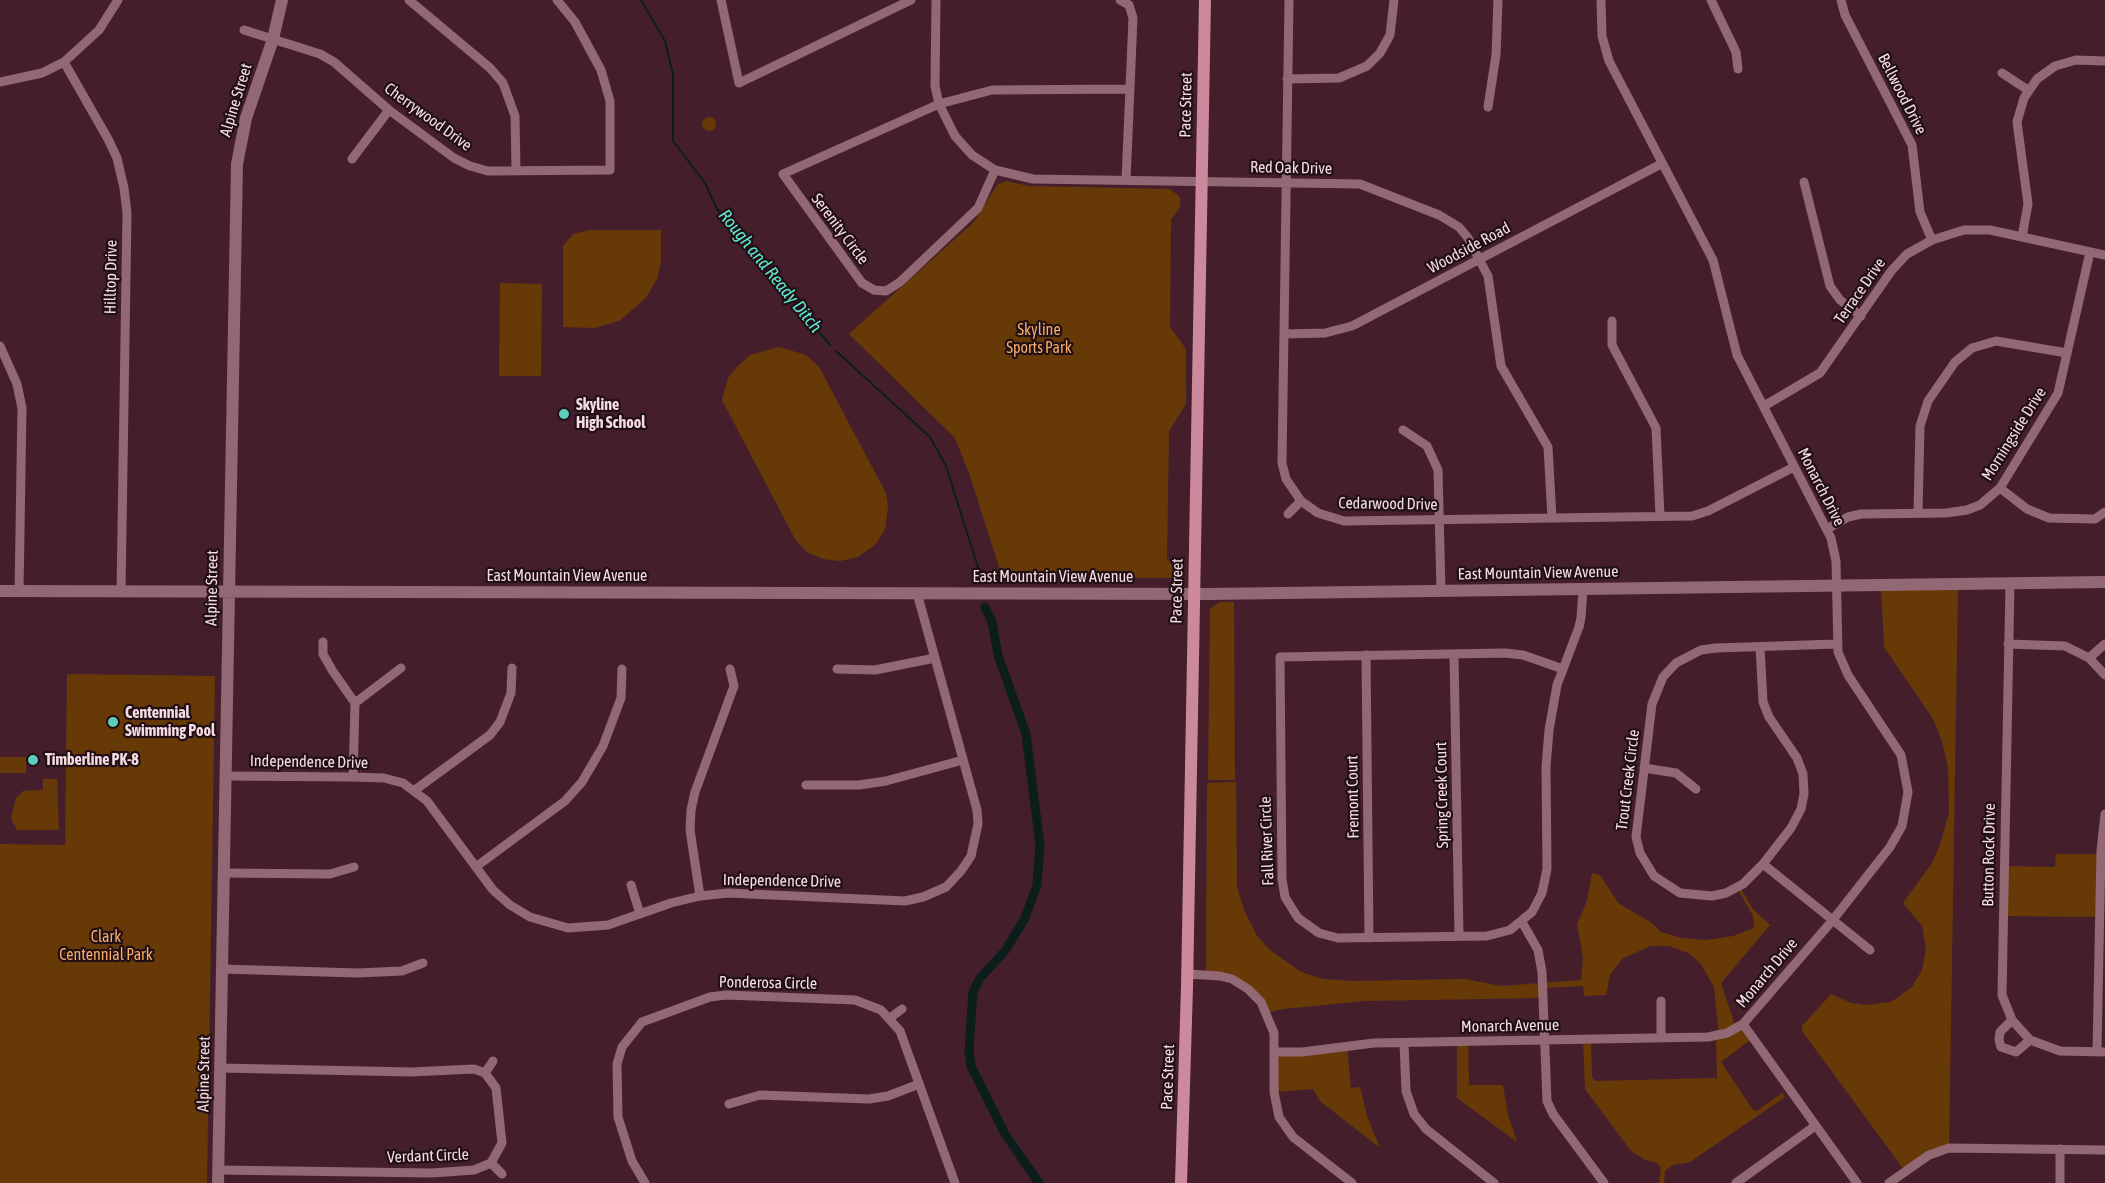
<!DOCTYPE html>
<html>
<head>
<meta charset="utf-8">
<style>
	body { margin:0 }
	canvas { display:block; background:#441f2b }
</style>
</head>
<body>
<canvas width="2105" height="1183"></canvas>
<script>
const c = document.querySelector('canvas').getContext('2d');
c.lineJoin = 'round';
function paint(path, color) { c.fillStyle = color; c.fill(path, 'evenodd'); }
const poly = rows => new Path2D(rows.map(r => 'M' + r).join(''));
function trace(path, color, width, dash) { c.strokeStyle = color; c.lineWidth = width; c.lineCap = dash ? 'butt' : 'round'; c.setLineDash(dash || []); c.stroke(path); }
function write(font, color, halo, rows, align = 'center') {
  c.font = font + ' "Asap Condensed",sans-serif'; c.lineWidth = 4.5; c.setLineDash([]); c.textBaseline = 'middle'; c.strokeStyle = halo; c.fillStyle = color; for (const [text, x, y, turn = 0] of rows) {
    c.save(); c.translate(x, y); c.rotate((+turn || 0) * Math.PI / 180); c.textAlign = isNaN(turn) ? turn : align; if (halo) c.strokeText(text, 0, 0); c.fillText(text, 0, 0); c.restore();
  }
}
const green = poly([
	'702 124a7 7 0 1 1 14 0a7 7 0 1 1-14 0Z',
	[1006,181,1029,186,1170,189,1180,197,1180,207,1171,220,1170,327,1186,349,1186,404,1169,431,1167,558,1176,571,1174,578,1014,577,1000,570,970,476,955,438,849,334,974,222,997,185],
	[589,230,661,230,661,262,657,279,646,298,619,321,595,328,563,327,563,246,573,234],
	[500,283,542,284,541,376,499,376],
	[779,347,806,355,819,367,886,493,888,507,885,529,876,544,858,557,840,561,823,559,807,552,795,539,722,400,728,378,738,366,750,355],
	[1958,584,1949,1148,1905,1171,1802,1031,1802,1026,1831,994,1851,1003,1866,1005,1891,1002,1912,987,1922,970,1926,949,1922,926,1903,903,1932,863,1941,842,1949,812,1948,768,1942,741,1933,719,1884,647,1881,585],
	[1220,602,1234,602,1235,780,1208,780,1210,609],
	[67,674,215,676,207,1183,0,1183,0,844,65,845],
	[0,757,26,757,26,773,0,773],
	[43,779,57,779,59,830,17,830,11,818,16,798,23,791,43,790],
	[1236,782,1237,887,1244,910,1257,936,1270,950,1301,972,1323,979,1351,981,1465,979,1501,986,1581,980,1583,958,1577,924,1587,901,1592,873,1600,875,1618,903,1652,923,1661,932,1681,938,1706,940,1733,936,1754,928,1753,916,1737,888,1739,886,1753,909,1770,925,1721,983,1736,1028,1743,1024,1753,1038,1721,1062,1753,1110,1757,1111,1782,1093,1785,1097,1690,1162,1673,1165,1665,1171,1664,1183,1659,1183,1661,1168,1657,1163,1645,1160,1631,1151,1585,1089,1583,1039,1591,1039,1592,1077,1595,1081,1717,1078,1716,1036,1719,1035,1714,987,1701,964,1688,953,1669,946,1650,946,1622,959,1610,975,1606,995,1584,996,1583,986,1543,988,1543,998,1365,1001,1283,1009,1267,1013,1248,989,1206,975,1207,783],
	[2056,854,2101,854,2100,917,2003,916,2004,866,2055,867],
	[1457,1042,1468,1042,1469,1085,1503,1085,1508,1115,1517,1142,1457,1098],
	[1347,1046,1351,1088,1360,1087,1367,1116,1380,1148,1320,1101,1313,1089,1274,1092,1275,1052]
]);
const stream = poly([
	[641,0,665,41,673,75,673,141,705,183,717,209,830,345],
	[836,351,930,437,946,466,981,577]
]);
const canal = poly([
	[985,607,992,622,998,655,1026,734,1040,845,1037,885,1025,918,1005,951,980,978,973,992,969,1051,971,1066,1005,1134,1039,1183]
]);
const minor = poly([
	[409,0,490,68,503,83,515,116,516,171],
	[721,0,739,83,911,0],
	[936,0,935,86,939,104,955,136,972,155,995,170,1033,179,1360,184,1439,215,1459,227,1468,238,1488,276,1501,366,1548,447,1552,518],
	[1120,0,1129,5,1133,18,1126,180],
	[1289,0,1282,463,1286,479,1301,501,1318,513,1344,521,1692,516,1708,511,1794,467],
	[1711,0,1736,52,1738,69],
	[1841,0,1845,15,1912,145,1920,212,1932,240],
	[244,30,320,54,334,62,389,110,454,158,470,166,488,171,610,170,610,101,601,70,575,22,557,0],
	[64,62,108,139,117,158,124,188,127,213,121,591],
	[2002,73,2028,90],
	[1287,79,1339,78,1367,66,1380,53,1390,35,1394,0],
	[0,82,42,73,64,62,99,30,118,0],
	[1488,107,1496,55,1498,0],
	[352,159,389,110],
	[995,170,978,208,900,282,886,291,874,290,862,283,783,174,939,104,992,90,1129,89],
	[1804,182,1830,286,1840,300,1861,316],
	[2022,237,2028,204,2017,122,2024,98,2037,79,2055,66,2076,60,2105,61],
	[1612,321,1612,345,1656,428,1660,516],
	[1284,334,1325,333,1352,326,1661,164],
	[0,346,17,384,22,408,19,591],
	[1764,406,1820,373,1892,270,1907,254,1932,240,1964,230,1990,230,2105,255],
	[1403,430,1427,446,1438,470,1441,591],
	[2000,488,2027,509,2049,518,2095,519,2105,512],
	[1918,513,1920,426,1928,401,1955,362,1972,348,1996,341,2067,353],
	[1288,514,1301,501],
	[1827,529,1848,517,1861,514,1946,513,1967,510,1980,505,2000,488,2058,393,2090,252],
	[2010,584,2002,995,2012,1020,2030,1040,2060,1051,2105,1052],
	[323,642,323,654,332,670,355,703,353,777],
	[2008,644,2065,646,2089,658,2105,675],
	[1760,647,1763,702,1769,717,1797,758,1803,774,1804,794,1801,809,1791,828,1763,864,1743,884,1726,893,1712,896,1680,893,1654,876,1640,853,1636,837,1652,704,1663,677,1676,663,1701,650,1716,648,1837,644],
	[1454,654,1459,936],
	[1366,655,1369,938],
	[2089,658,2105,644],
	[837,669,875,670,935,658],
	[1563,669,1523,655,1505,653,1280,657,1282,879,1285,897,1298,918,1319,933,1338,938,1487,936,1510,930,1532,912,1542,893,1547,869,1546,767,1549,730,1557,685,1579,627,1581,618,1583,589],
	[355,703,401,668],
	[1644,768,1676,773,1696,789],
	[225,776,353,777,384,778,403,783,427,801,493,890,510,905,530,917,568,928,608,925,671,903,700,896,728,893,905,901,923,897,946,887,961,871,971,856,978,824,977,810,917,593],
	[806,785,859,785,886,781,963,760],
	[415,790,490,735,500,722,511,693,512,668],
	[1763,864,1870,950],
	[477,866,565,801,582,782,603,746,621,698,622,669],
	[224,873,330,874,354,867],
	[631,885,640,914],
	[700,896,690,830,691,810,695,792,734,686,730,669],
	[1522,922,1538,950,1542,972,1547,1101,1553,1114,1604,1183],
	[222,969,358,973,402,971,423,963],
	[1187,974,1220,976,1232,979,1248,989,1261,1002,1274,1033,1274,1092,1279,1117,1293,1137,1352,1183],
	[1661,1001,1661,1038],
	[890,1018,902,1009],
	[2012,1020,2000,1032,1999,1040,2001,1047,2016,1052,2030,1040],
	[1743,1024,1857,1183],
	[1404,1043,1406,1091,1414,1114,1426,1129,1494,1183],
	[1275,1052,1302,1052,1374,1043,1708,1037,1727,1033,1743,1024,1832,921,1890,847,1902,826,1908,792,1901,755,1848,675,1838,652,1836,561,1831,538,1737,355,1713,260,1609,61,1602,36,1601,0],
	[2097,1052,2101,851,2105,814],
	[485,1073,493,1061],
	[729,1104,760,1095,869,1099,888,1096,919,1084],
	[491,1163,502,1174],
	[219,1170,432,1173,474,1170,491,1163,502,1143,496,1088,485,1073,474,1069,411,1072,221,1068],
	[645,1183,632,1161,618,1117,617,1064,622,1047,642,1022,710,997,726,995,855,1000,881,1010,900,1031,955,1183],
	[1736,1183,1815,1126],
	[1889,1183,1929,1155,1949,1148,2105,1150],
	[2060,1183,2060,1149]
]);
const tertiary = poly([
	[0,591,1208,594,2105,582],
	[218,1183,237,164,246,118,273,39,282,0]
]);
const secondary = poly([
	[1181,1183,1187,987,1205,0]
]);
const markers = [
	[564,414,6,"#5ccebb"],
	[113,722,6,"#5ccebb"],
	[33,760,6,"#5ccebb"]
];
const streetNames = [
	["Bellwood Drive",1902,94,63],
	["Alpine Street",236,100,-73],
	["Pace Street",1186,105,-89],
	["Cherrywood Drive",428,117,36],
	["Red Oak Drive",1291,168,1],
	["Serenity Circle",840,229,53],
	["Woodside Road",1469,248,-28],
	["Hilltop Drive",111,277,-89],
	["Terrace Drive",1860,291,-55],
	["Morningside Drive",2014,434,-58],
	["Monarch Drive",1821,487,63],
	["Cedarwood Drive",1388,504,1],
	["East Mountain View Avenue",1538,573,-1],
	["East Mountain View Avenue",567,576],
	["East Mountain View Avenue",1053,577],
	["Alpine Street",212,588,-89],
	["Pace Street",1177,591,-89],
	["Independence Drive",309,762,1],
	["Trout Creek Circle",1628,780,-83],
	["Spring Creek Court",1442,795,-91],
	["Fremont Court",1353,797,-91],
	["Fall River Circle",1267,841,-92],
	["Button Rock Drive",1989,855,-89],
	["Independence Drive",782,881,1],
	["Monarch Drive",1767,973,-50],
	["Ponderosa Circle",768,983,1],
	["Monarch Avenue",1510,1026,-1],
	["Alpine Street",204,1074,-89],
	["Pace Street",1168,1077,-88],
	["Verdant Circle",428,1156,-2]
];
const parkNames = [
	["Skyline",1039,330],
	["Sports Park",1039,348],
	["Clark",106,937],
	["Centennial Park",106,955]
];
const poiNames = [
	["Skyline",576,405],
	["High School",576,423],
	["Centennial",125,713],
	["Swimming Pool",125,731],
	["Timberline PK-8",45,760]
];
const waterNames = [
	["Rough and Ready Ditch",770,271,51]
];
paint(green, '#673907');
trace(stream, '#0c1e1b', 2);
trace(canal, '#0c1e1b', 9);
trace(minor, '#926874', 9);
trace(tertiary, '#926874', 12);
trace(secondary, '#cc899c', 12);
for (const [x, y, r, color] of markers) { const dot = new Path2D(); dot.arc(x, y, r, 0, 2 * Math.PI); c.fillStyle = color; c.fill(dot); trace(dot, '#200f14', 2); }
write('16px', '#f6dce2', '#200f14', streetNames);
write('16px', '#f8ab67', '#200f14', parkNames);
write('bold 16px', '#f6dce2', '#200f14', poiNames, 'left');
write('italic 18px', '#5fe9d2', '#200f14', waterNames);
</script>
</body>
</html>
